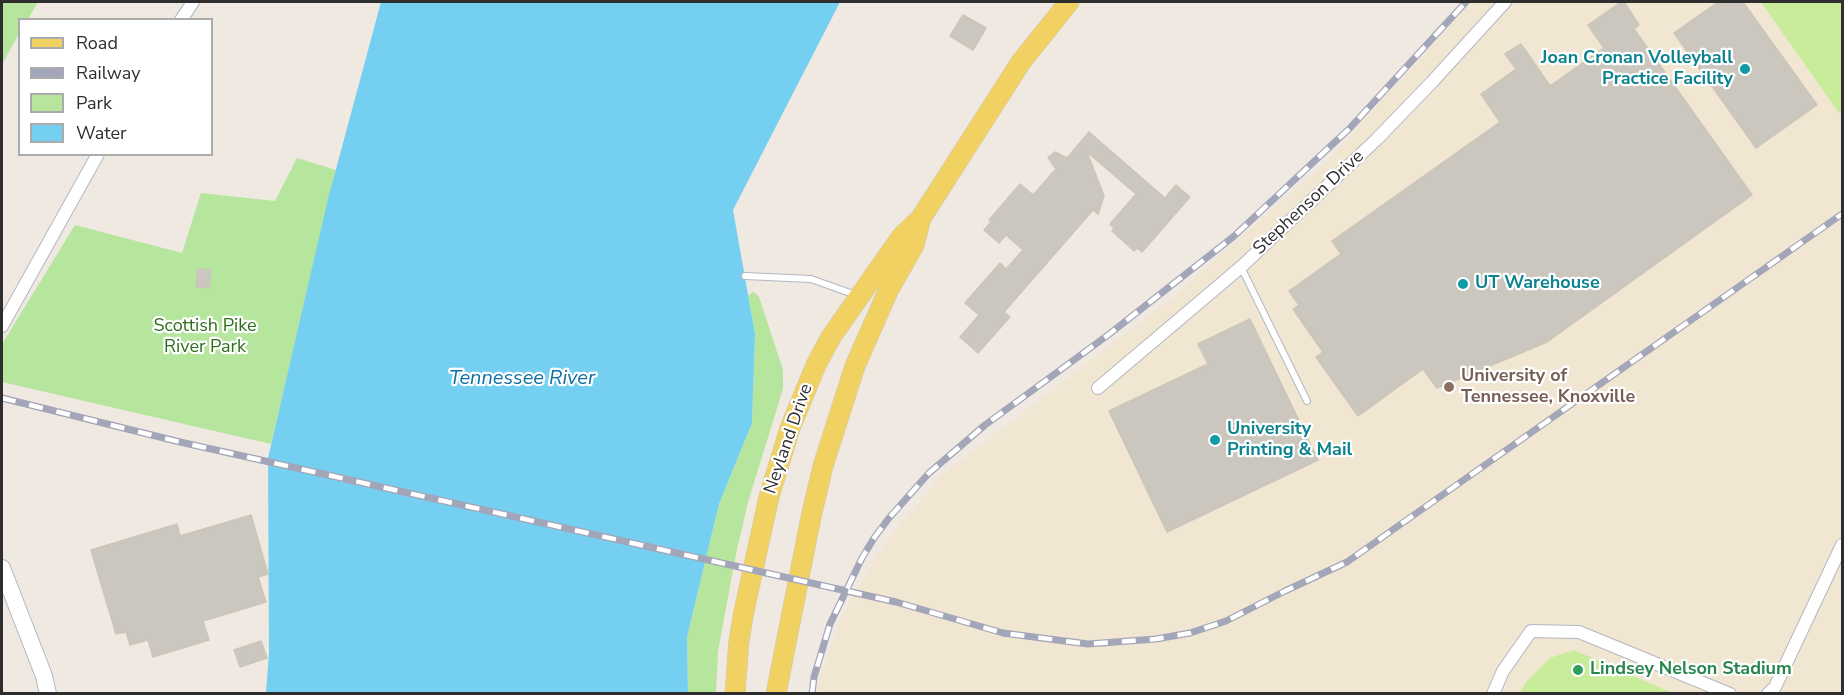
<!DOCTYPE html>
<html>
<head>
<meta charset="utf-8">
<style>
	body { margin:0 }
	#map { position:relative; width:1844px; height:695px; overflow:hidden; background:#efe9e1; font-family:"Nunito Sans",sans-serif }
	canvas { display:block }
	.frame { position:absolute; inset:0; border:3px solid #2e2e2e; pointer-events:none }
	.legend { position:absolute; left:18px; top:18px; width:195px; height:138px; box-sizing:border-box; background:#fff; border:2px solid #ababab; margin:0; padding:8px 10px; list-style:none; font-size:18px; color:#2e2e2e }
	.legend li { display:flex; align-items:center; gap:12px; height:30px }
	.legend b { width:30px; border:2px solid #ababab }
</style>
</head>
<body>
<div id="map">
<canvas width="1844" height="695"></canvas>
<div class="frame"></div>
<ul class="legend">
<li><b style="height:8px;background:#f2d163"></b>Road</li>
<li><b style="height:8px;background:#a3a6b8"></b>Railway</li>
<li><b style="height:16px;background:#b6e59e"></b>Park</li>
<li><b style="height:16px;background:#75cff0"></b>Water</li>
</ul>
</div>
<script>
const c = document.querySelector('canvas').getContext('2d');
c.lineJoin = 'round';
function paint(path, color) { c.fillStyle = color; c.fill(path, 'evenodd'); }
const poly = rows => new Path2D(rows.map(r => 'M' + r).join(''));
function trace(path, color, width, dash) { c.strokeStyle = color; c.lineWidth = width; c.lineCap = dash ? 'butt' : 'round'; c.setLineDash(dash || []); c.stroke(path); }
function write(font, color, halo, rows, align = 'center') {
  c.font = font + ' "Nunito Sans",sans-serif'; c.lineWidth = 4.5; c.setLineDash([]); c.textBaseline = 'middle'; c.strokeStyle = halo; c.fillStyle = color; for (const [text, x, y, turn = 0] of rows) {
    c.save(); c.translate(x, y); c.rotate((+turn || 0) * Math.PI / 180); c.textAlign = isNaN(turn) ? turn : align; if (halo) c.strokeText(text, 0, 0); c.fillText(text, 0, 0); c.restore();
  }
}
const education = poly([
	[1472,2,1842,2,1842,693,817,694,818,682,844,612,885,543,941,476,1171,299,1327,161]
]);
const green = poly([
	[2,2,38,2,28,19,20,20,19,33,2,65],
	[297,158,336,170,271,444,2,382,2,344,75,225,182,253,201,193,275,201],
	[754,292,759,297,783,370,783,389,748,502,736,554,718,651,716,693,688,694,687,637,719,504,752,423,755,334,748,295]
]);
const pitch = poly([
	[1761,2,1842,2,1842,110,1839,113],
	[1574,650,1672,693,1520,693,1526,682,1550,658]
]);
const water = poly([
	[381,2,840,2,733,210,755,334,752,423,719,504,687,637,688,693,266,694,269,652,268,458,328,199]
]);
const building = poly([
	[1621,2,1624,2,1639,25,1634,29,1752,195,1547,342,1437,388,1423,369,1358,416,1316,357,1323,352,1293,309,1299,305,1289,291,1341,254,1332,241,1500,122,1481,94,1516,69,1505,54,1521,44,1550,86,1604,48,1588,25,1621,2],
	[1718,2,1743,2,1817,105,1756,148,1674,33,1718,2],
	[963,15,986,28,973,50,950,36,963,15],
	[1089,132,1165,198,1176,185,1190,197,1142,252,1137,248,1134,251,1112,231,1114,228,1110,224,1136,194,1087,152,1104,196,1098,214,1093,210,1004,312,1010,317,978,353,960,337,979,315,965,303,1000,263,1006,269,1023,250,1006,235,999,243,984,230,991,222,989,220,1020,184,1033,195,1056,169,1048,157,1055,152,1067,158,1089,132],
	[198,269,211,270,209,288,196,287,198,269],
	[1250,319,1318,460,1167,532,1109,411,1208,364,1198,344,1250,319],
	[251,515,268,574,258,577,266,602,203,621,209,640,153,657,148,640,130,645,126,632,116,634,91,550,177,524,180,536,251,515],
	[261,641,267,658,240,667,234,650,261,641]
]);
const lane = poly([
	[1241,267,1307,401],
	[745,276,811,279,856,295]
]);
const street = poly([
	[181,20,193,2],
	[2,326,98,154],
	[1098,388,1241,267,1377,139,1432,82,1505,2],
	[1493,694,1503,671,1531,631,1579,632,1730,694],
	[1768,694,1775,687,1842,545]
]);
const secondary = poly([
	[2,568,44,676,48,694]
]);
const primary = poly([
	[735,694,739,641,744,611,769,497,790,428,816,365,831,337,902,236,921,218,1021,62,1069,2],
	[776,694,811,517,823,466,855,366,889,289,914,245,921,218]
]);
const rail = poly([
	[2,398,180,442,896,602,1003,633,1088,644,1156,639,1190,633,1226,621,1285,591,1347,562,1842,214],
	[812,694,814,677,830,624,862,558,874,538,889,518,929,473,985,425,1108,335,1233,237,1350,128,1466,2]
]);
const markers = [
	[1745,69,6,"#0f9aa8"],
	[1463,284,6,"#0f9aa8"],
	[1449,387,6,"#8d6e63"],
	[1215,440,6,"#0f9aa8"],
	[1578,670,6,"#2e9e5b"]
];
const cultureNames = [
	["Joan Cronan Volleyball",1733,59,"right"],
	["Practice Facility",1733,80,"right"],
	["UT Warehouse",1475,284],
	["University",1227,430],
	["Printing & Mail",1227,451]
];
const streetNames = [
	["Stephenson Drive",1309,203,-43],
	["Neyland Drive",789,439,-71]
];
const parkNames = [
	["Scottish Pike",205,327],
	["River Park",205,348]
];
const educationNames = [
	["University of",1461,377],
	["Tennessee, Knoxville",1461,398]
];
const leisureNames = [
	["Lindsey Nelson Stadium",1590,670]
];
const waterNames = [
	["Tennessee River",522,379]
];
paint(education, '#f0e6d1');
paint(green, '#b6e59e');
paint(pitch, '#c9ec9a');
paint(water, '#75cff0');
paint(building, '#cbc7bf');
trace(building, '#cbc5ba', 1.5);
trace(lane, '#b4b7c1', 8);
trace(street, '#b4b7c1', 14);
trace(secondary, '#b4b7c1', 18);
trace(primary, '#c9c9c9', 21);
trace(lane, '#fff', 6);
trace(street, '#fff', 12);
trace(secondary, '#fff', 16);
trace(primary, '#f2d163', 20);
trace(rail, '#a3a6b8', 7);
trace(rail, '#fff', 4.5, [14]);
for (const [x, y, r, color] of markers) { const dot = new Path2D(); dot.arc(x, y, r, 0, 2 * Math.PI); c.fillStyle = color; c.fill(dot); trace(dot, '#fff', 2); }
write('bold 18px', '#0d838f', '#fff', cultureNames, 'left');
write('18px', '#2e2e2e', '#fff', streetNames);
write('18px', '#2c6e1b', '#fff', parkNames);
write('bold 18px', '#785e54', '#fff', educationNames, 'left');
write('bold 18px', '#27864d', '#fff', leisureNames, 'left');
write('italic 20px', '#0d6fa3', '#fff', waterNames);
</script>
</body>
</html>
